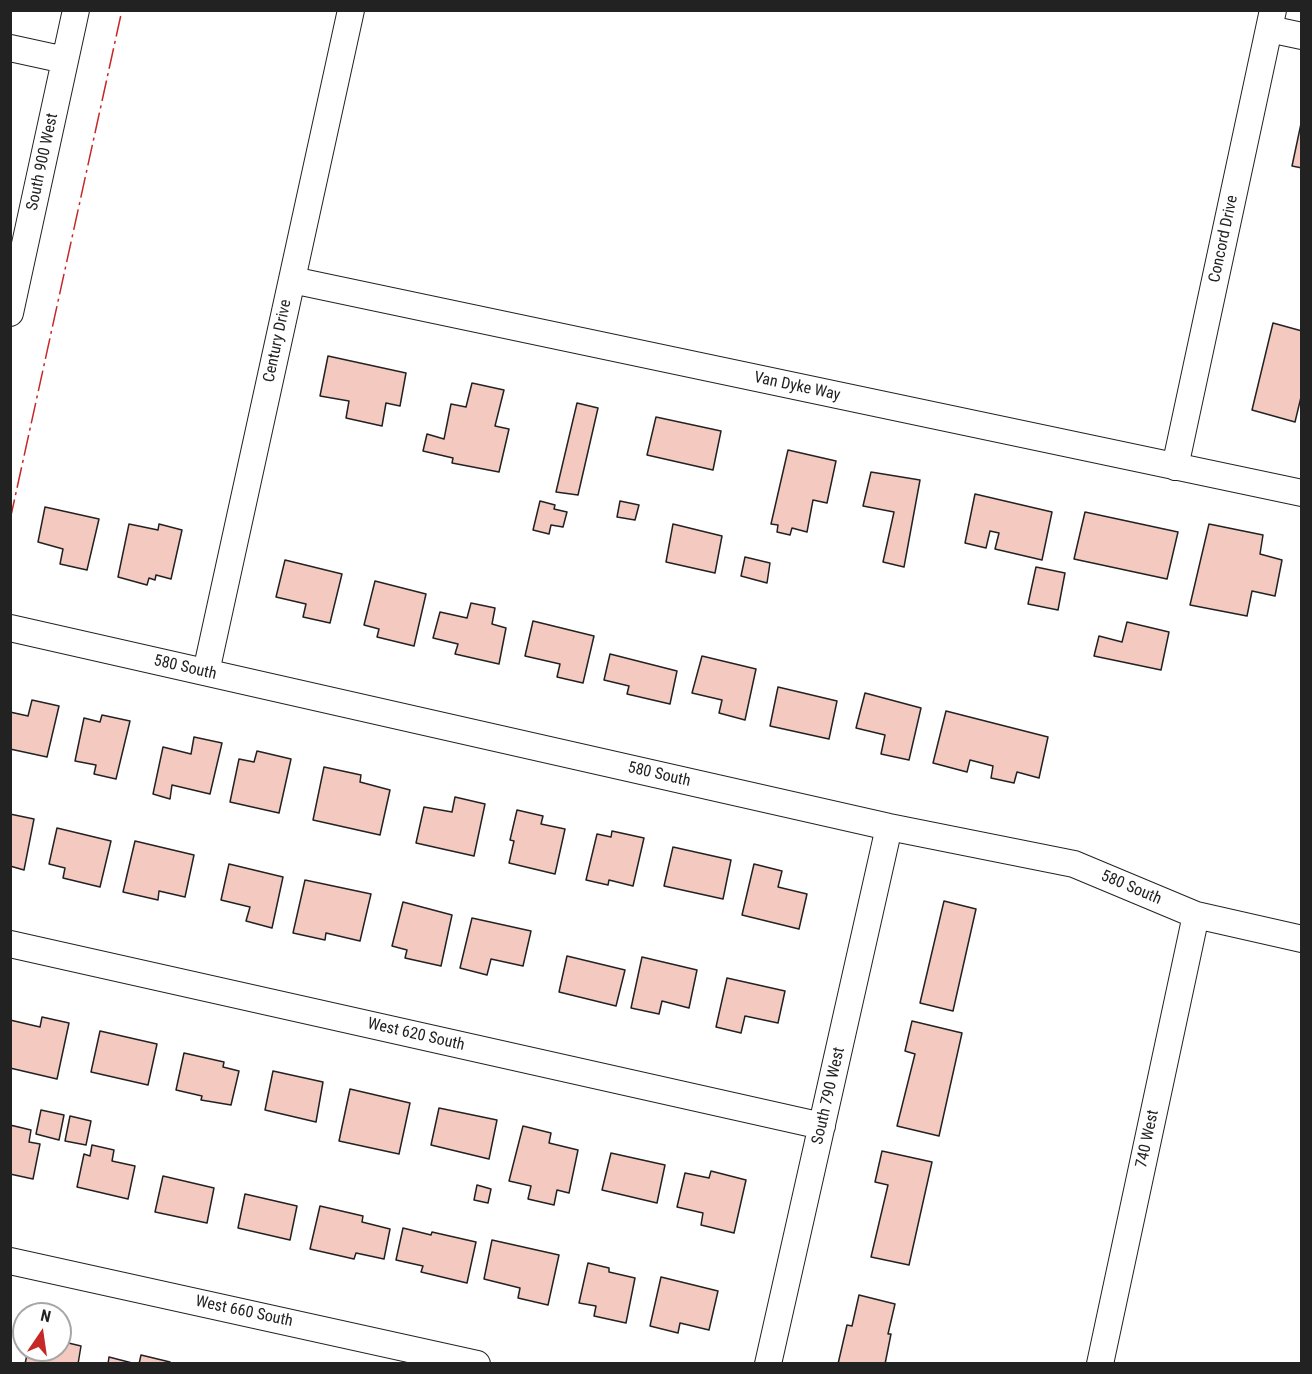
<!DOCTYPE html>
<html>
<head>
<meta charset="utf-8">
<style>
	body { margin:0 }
	#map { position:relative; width:1312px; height:1374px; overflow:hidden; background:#fff; font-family:"Roboto Condensed",sans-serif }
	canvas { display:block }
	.frame { position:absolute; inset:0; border:12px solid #222; pointer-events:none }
	.north { position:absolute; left:12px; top:1302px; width:60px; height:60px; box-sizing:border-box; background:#fff; border:2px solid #a7a7a7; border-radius:50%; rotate:13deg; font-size:16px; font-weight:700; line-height:24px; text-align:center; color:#222 }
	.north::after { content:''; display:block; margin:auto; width:21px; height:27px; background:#c62828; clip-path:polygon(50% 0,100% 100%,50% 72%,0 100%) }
</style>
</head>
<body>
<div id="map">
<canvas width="1312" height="1374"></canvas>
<div class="frame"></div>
<div class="north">N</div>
</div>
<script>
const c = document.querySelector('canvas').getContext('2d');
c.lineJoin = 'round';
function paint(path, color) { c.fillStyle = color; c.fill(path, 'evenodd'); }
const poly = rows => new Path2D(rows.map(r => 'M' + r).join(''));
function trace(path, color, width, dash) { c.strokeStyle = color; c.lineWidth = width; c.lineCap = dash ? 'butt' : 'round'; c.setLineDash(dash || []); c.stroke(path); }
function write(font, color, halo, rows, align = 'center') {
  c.font = font + ' "Roboto Condensed",sans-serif'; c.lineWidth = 4.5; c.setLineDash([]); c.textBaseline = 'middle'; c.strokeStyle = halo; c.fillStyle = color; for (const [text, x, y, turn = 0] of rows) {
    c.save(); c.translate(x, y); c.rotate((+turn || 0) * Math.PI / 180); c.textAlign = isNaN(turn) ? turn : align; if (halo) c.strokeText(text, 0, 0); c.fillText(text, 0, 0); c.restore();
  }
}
const building = poly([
	[1302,119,1302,168,1292,166,1302,119],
	[1273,323,1302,331,1302,393,1295,422,1252,410,1273,323],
	[328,356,406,373,400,406,386,403,382,426,346,418,349,401,320,396,328,356],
	[472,383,504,390,495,426,509,429,499,472,452,463,453,458,423,451,427,434,444,439,451,404,466,407,472,383],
	[577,403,598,408,578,495,556,492,577,403],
	[656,417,721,431,713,470,647,455,656,417],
	[788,450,836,461,827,503,813,500,807,532,792,528,790,535,777,532,778,525,771,524,788,450],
	[871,472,920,480,904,567,883,562,894,512,863,506,871,472],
	[975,494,1052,512,1042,560,995,549,999,533,990,531,986,548,965,543,975,494],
	[540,501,555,505,554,509,567,512,563,527,551,525,549,534,533,530,540,501],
	[620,501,639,505,635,520,617,517,620,501],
	[45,507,99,519,87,570,60,564,63,549,38,542,45,507],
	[1085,512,1178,532,1167,579,1074,559,1085,512],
	[129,524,158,530,159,524,182,530,171,579,156,575,155,580,149,578,147,585,118,577,129,524],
	[673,524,722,536,715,573,666,562,673,524],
	[1209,524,1263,535,1260,554,1282,560,1275,596,1252,591,1247,616,1190,605,1209,524],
	[745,557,770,563,767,583,741,576,745,557],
	[285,560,342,574,330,623,303,617,306,604,276,597,285,560],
	[1036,567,1065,573,1058,610,1028,604,1036,567],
	[375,581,426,594,414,646,377,637,379,629,364,625,375,581],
	[471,603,495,608,492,624,506,628,499,664,455,654,458,644,433,638,440,612,467,618,471,603],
	[533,621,594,636,583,683,557,677,560,664,525,656,533,621],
	[1127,622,1169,632,1161,670,1094,656,1099,636,1122,642,1127,622],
	[610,654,677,671,670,704,627,694,629,686,604,680,610,654],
	[702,656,756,669,745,720,719,713,722,700,692,693,702,656],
	[778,687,837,701,829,739,770,726,778,687],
	[865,693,921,708,909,760,881,754,885,735,856,728,865,693],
	[32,700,59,706,47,757,10,749,10,712,28,716,32,700],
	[946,711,1048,737,1039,778,1017,772,1014,783,991,778,993,766,970,760,967,772,933,763,946,711],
	[102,715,130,721,116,779,94,774,96,765,75,761,84,718,100,722,102,715],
	[194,737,222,743,210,794,172,785,170,799,153,794,163,747,191,754,194,737],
	[257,751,291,759,279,813,230,802,239,759,254,762,257,751],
	[324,767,361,775,360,782,390,790,380,835,313,820,324,767],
	[455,797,485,804,474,856,416,843,424,807,452,812,455,797],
	[517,810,543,816,541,824,565,829,555,874,509,863,514,841,510,840,517,810],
	[10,814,34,819,24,870,10,866,10,814],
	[57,828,111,841,100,887,63,878,65,868,49,864,57,828],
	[612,831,644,838,633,886,609,880,608,885,586,880,597,834,611,837,612,831],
	[135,841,194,855,185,897,159,891,158,900,123,892,135,841],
	[673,847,731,860,723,899,664,886,673,847],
	[229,864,283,877,272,928,246,921,250,907,221,900,229,864],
	[754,864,782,871,778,887,807,894,799,929,742,915,754,864],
	[305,880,371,894,360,941,326,933,325,940,293,933,305,880],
	[944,901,976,909,953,1011,920,1003,944,901],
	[403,902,452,915,441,966,405,958,407,950,392,946,403,902],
	[472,918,531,931,523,966,491,959,487,975,460,968,472,918],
	[567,956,625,970,616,1006,559,992,567,956],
	[642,957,697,970,689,1008,662,1001,659,1014,631,1008,642,957],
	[727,978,785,991,778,1023,745,1016,741,1033,716,1027,727,978],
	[42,1017,69,1023,57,1079,10,1068,10,1020,40,1027,42,1017],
	[912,1021,962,1033,939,1136,897,1126,915,1054,905,1051,912,1021],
	[100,1031,157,1044,148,1085,91,1072,100,1031],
	[184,1053,224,1062,223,1067,239,1071,231,1105,201,1100,202,1096,176,1090,184,1053],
	[273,1071,323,1082,316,1122,265,1110,273,1071],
	[350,1089,410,1103,399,1154,339,1141,350,1089],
	[439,1108,497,1120,489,1159,431,1145,439,1108],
	[41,1110,64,1115,59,1140,36,1134,41,1110],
	[70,1116,91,1121,86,1145,65,1141,70,1116],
	[10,1125,31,1130,29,1142,40,1144,33,1179,10,1174,10,1125],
	[523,1126,551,1133,549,1143,578,1150,569,1193,557,1190,554,1205,528,1199,531,1186,509,1181,523,1126],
	[92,1145,114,1150,112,1161,135,1166,128,1199,77,1187,84,1154,90,1156,92,1145],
	[882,1151,932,1162,909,1265,871,1257,888,1185,875,1182,882,1151],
	[611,1153,665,1165,657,1203,602,1190,611,1153],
	[711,1171,746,1180,734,1233,701,1225,703,1213,677,1207,685,1173,709,1178,711,1171],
	[163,1176,214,1188,207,1223,155,1212,163,1176],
	[477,1185,491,1189,488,1203,474,1200,477,1185],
	[245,1194,297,1206,290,1240,238,1228,245,1194],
	[320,1206,363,1216,362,1222,390,1229,384,1259,356,1253,354,1259,310,1249,320,1206],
	[403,1228,431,1235,432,1232,476,1242,467,1283,421,1272,423,1266,396,1260,403,1228],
	[492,1240,559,1255,548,1305,518,1298,520,1288,484,1279,492,1240],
	[588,1263,609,1268,609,1272,635,1278,626,1323,594,1316,596,1306,579,1303,588,1263],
	[661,1277,718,1291,709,1330,680,1323,678,1333,650,1326,661,1277],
	[859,1295,895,1304,888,1334,891,1334,885,1364,838,1364,847,1325,852,1326,859,1295],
	[60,1341,81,1346,78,1364,25,1364,28,1350,60,1350,60,1341],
	[141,1355,170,1362,170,1364,139,1364,141,1355],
	[109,1357,136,1364,108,1364,109,1357]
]);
const street = poly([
	[1269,29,1302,36],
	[10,48,65,60],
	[292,280,1302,493],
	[10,313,76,10],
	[1175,467,1273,10],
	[10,628,889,827,1074,864,1196,915,1302,939],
	[206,672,351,10],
	[10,944,822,1126],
	[10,1261,477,1364],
	[768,1364,889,827],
	[1100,1364,1196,915]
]);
const power = poly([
	[10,520,122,10]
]);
const streetNames = [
	["South 900 West",43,162,-78],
	["Concord Drive",1224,239,-78],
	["Century Drive",278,341,-78],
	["Van Dyke Way",797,387,12],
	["580 South",185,668,13],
	["580 South",659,775,13],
	["580 South",1131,888,23],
	["West 620 South",416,1035,13],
	["South 790 West",829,1096,-77],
	["740 West",1148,1139,-78],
	["West 660 South",244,1312,12]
];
paint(building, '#f3c9c0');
trace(building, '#222', 1.5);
trace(street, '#222', 28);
trace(street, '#fff', 26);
trace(power, '#c62828', 1.5, [21, 4.5, 3, 4.5]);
write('16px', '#222', '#fff', streetNames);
</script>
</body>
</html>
